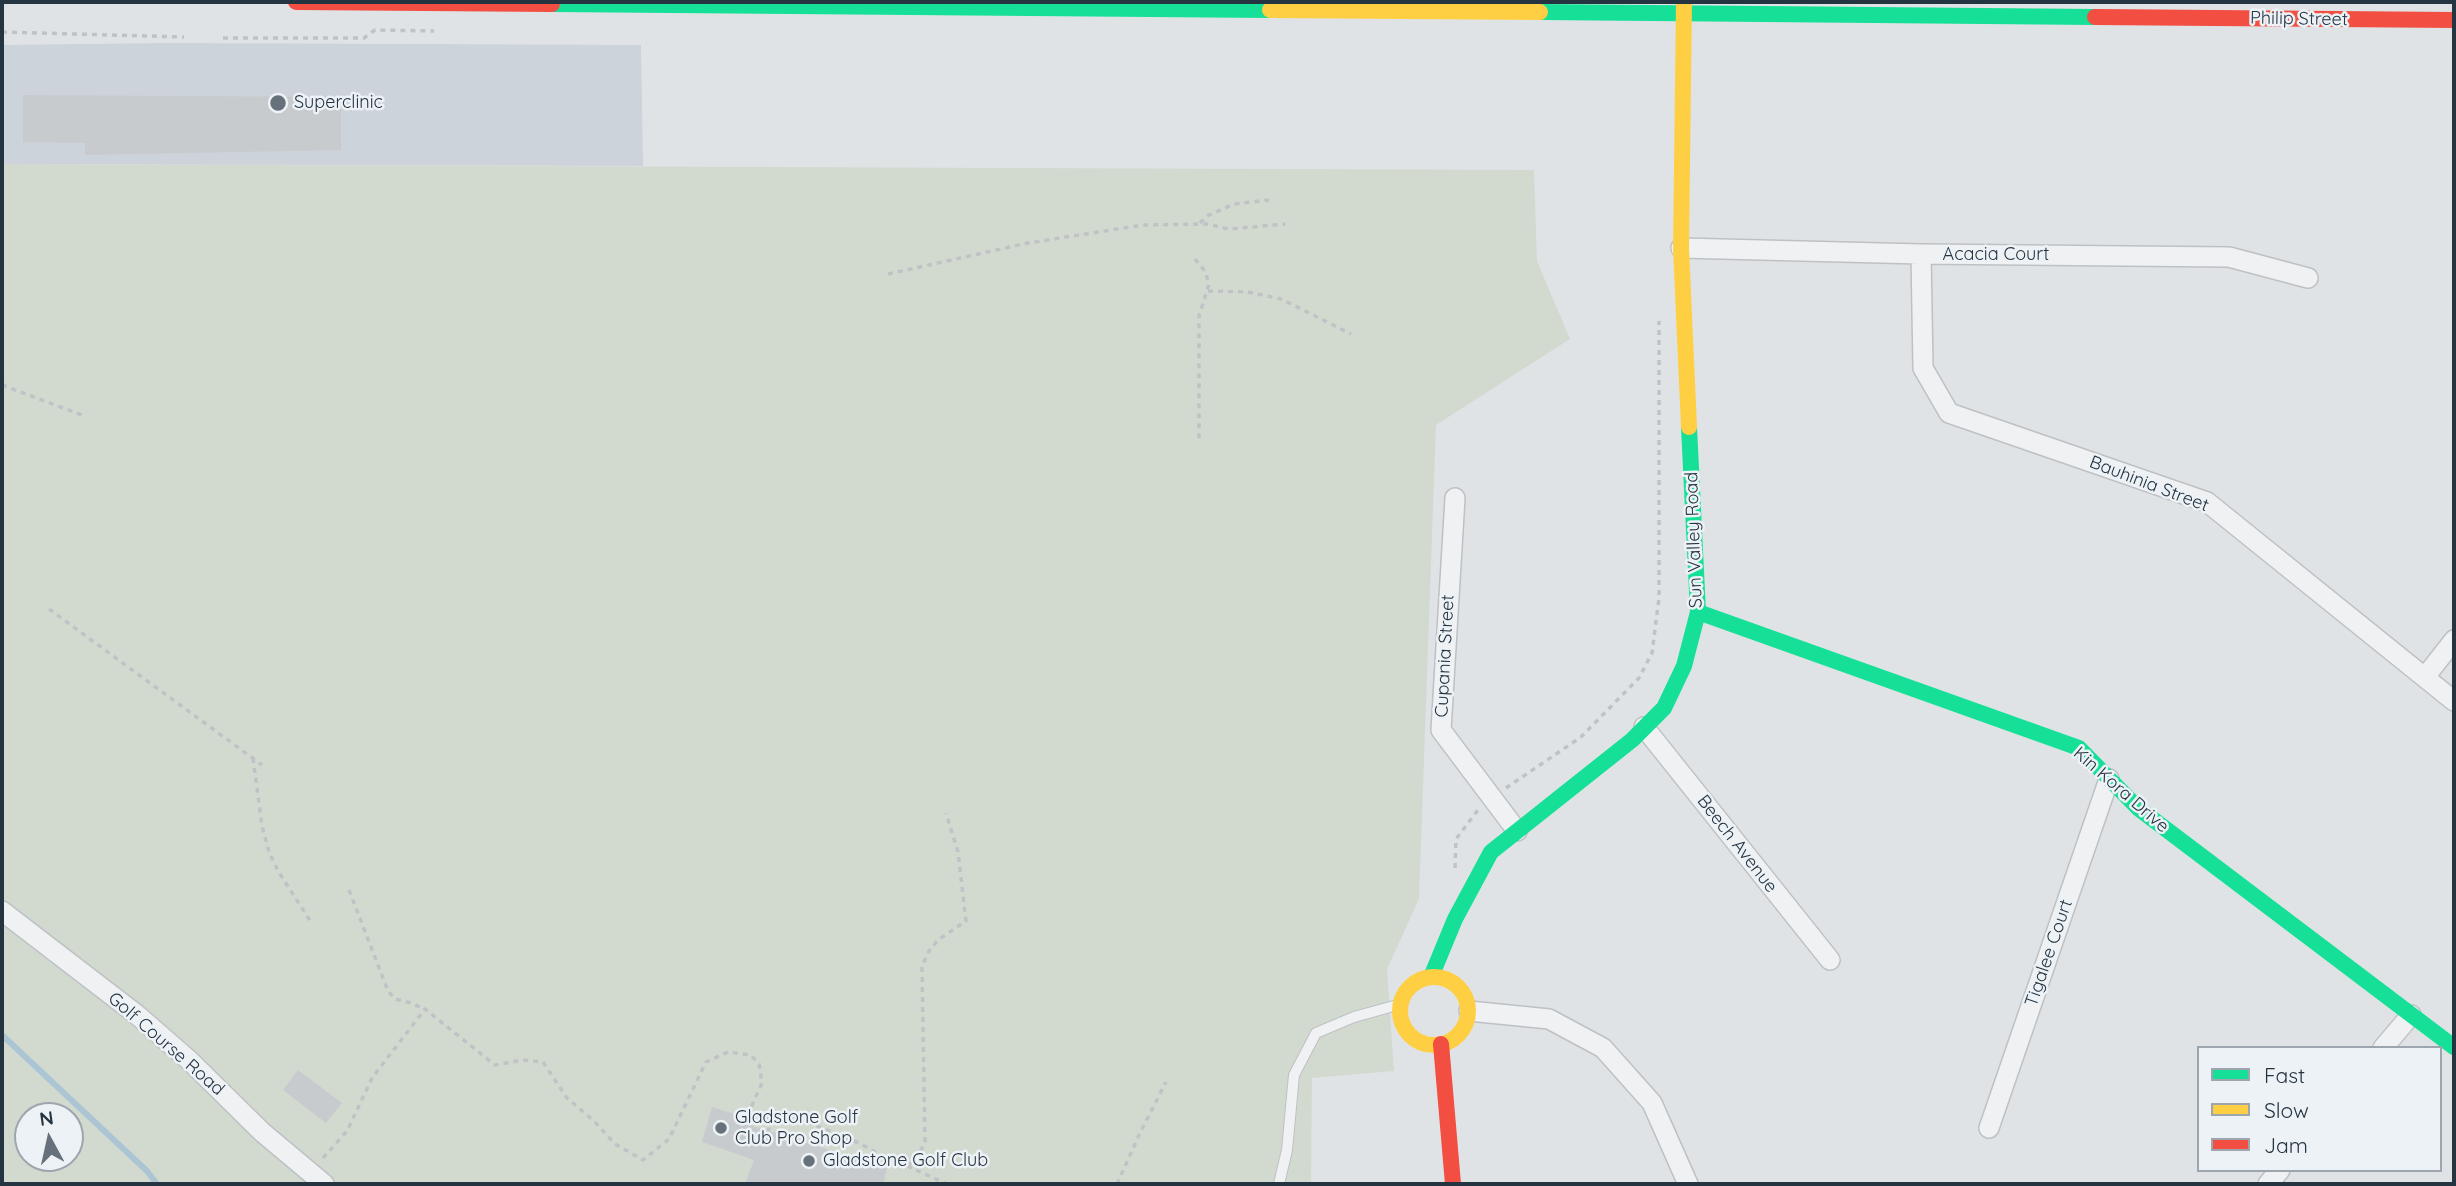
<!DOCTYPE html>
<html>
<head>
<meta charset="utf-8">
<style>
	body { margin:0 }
	#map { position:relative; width:2456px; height:1186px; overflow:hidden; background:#e0e3e6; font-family:Quicksand,sans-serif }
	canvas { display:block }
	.frame { position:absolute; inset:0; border:4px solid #253441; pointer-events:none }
	.legend { position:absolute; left:2197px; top:1046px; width:245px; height:126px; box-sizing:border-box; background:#edf2f6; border:2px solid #9da6ae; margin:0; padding:9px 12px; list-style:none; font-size:21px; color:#253441 }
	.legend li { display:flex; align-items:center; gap:14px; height:35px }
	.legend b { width:35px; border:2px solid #9da6ae }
	.north { position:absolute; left:14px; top:1102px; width:70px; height:70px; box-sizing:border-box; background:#edf2f6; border:2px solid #9da6ae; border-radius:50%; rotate:352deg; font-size:19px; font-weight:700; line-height:28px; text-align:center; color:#253441 }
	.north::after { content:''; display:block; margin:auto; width:24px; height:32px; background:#66717b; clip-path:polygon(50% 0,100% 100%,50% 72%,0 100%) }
</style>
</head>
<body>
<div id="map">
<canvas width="2456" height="1186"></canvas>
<div class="frame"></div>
<ul class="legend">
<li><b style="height:9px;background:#16e098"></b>Fast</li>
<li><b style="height:9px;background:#ffcf43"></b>Slow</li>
<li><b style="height:9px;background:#f24e42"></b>Jam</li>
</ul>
<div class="north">N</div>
</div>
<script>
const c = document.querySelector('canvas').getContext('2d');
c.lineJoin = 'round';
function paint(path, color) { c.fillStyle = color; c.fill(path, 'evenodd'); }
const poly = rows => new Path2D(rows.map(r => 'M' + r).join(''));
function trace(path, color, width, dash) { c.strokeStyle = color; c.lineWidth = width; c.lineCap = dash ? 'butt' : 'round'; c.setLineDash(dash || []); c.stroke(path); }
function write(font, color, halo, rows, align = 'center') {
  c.font = font + ' Quicksand,sans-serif'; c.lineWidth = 5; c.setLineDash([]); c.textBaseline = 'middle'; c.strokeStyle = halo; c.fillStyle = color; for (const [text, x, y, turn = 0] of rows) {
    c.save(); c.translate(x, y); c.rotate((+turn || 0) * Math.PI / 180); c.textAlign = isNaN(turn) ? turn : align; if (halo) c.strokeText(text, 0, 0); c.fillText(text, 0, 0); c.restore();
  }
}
const built = poly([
	[168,43,641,45,643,166,2,164,2,45]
]);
const green = poly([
	[2,164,1534,170,1537,261,1570,339,1436,425,1419,899,1387,969,1394,1071,1312,1078,1311,1184,2,1184],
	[28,1116,70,1116,70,1158,28,1158]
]);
const stream = poly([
	[2,1035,147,1171,157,1184]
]);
const building = poly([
	[23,95,341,97,341,150,85,155,85,143,23,142],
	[298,1070,342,1103,326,1123,283,1090],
	[712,1107,745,1117,743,1123,887,1168,883,1184,745,1184,754,1160,702,1142]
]);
const path = poly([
	[2,32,184,37],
	[223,38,364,38,375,30,434,31],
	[1200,223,1207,216,1234,204,1269,200],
	[1195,259,1205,271,1209,284,1199,316,1199,441],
	[888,274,1028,243,1143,225,1207,224,1229,229,1285,224],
	[1208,291,1248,292,1281,299,1351,334],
	[2,385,82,415],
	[49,609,262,765],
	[253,758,262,826,269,852,278,871,311,922],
	[1506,788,1581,737,1639,678,1652,653,1659,598,1659,321],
	[1455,868,1456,839,1478,810],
	[349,890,388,991,395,999,411,1003,425,1009],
	[768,1120,791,1118,805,1121,859,1143,897,1164,907,1166,917,1158,925,1142,922,966,929,951,938,940,966,921,958,852,946,813],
	[323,1158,347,1131,372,1078,425,1009,495,1065,523,1060,543,1062,567,1098,594,1121,615,1144,643,1160,669,1139,706,1062,728,1052,751,1055,759,1064,762,1083,749,1112,760,1114,768,1120,769,1131],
	[907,1166,947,1184],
	[1117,1184,1139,1135,1166,1082]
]);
const lane = poly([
	[1279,1184,1287,1150,1294,1075,1316,1033,1354,1017,1401,1004]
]);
const street = poly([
	[1681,248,1921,254,2229,257,2308,278],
	[1921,254,1923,368,1949,413,2207,502,2454,701],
	[1455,498,1441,730,1517,831],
	[2425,677,2454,640],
	[1644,727,1830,960],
	[2,911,136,1014,190,1061,262,1132,324,1184],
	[1469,1011,1549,1019,1603,1048,1652,1103,1688,1184],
	[2383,1048,2411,1015],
	[1989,1128,2109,779],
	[2268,1184,2280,1170]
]);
const fast = poly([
	[552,4,1270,10],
	[1540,12,2095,17],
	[1698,612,2079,748,2138,808,2454,1047],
	[1431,977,1455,919,1491,852,1632,740,1664,708,1684,666,1698,612,1689,427]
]);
const slow = poly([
	[1684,2,1681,248,1689,427],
	[1270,10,1540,12],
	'1400 1011a34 34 0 1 1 68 0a34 34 0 1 1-68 0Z'
]);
const jam = poly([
	[296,2,552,4],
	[2095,17,2454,20],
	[1441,1044,1453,1184]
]);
const markers = [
	[278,103,9,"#66717b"],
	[721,1128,7,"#66717b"],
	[809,1161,7,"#66717b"]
];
const streetNames = [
	["Philip Street",2299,19,1],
	["Acacia Court",1996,255],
	["Bauhinia Street",2149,484,21],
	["Sun Valley Road",1694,540,-92],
	["Cupania Street",1445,656,-87],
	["Kin Kora Drive",2121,790,41],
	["Beech Avenue",1737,844,52],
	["Tigalee Court",2049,953,-71],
	["Golf Course Road",166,1044,41]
];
const poiNames = [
	["Superclinic",294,103],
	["Gladstone Golf",735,1118],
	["Club Pro Shop",735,1139],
	["Gladstone Golf Club",823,1161]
];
paint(built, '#cdd3da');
paint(green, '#d2dad0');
trace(stream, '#acc5d4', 6);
paint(building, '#c8cbce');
trace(lane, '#bec1c4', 12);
trace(street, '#bec1c4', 22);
trace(path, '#bfc3c6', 3.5, [5, 5]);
trace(lane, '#eff1f3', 10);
trace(street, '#eff1f3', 19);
trace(fast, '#16e098', 16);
trace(slow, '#ffcf43', 16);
trace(jam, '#f24e42', 16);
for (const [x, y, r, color] of markers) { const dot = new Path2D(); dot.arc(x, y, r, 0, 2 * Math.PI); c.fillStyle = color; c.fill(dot); trace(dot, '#edf2f6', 2.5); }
write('18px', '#253441', '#edf2f6', streetNames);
write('18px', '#253441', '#edf2f6', poiNames, 'left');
</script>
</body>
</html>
